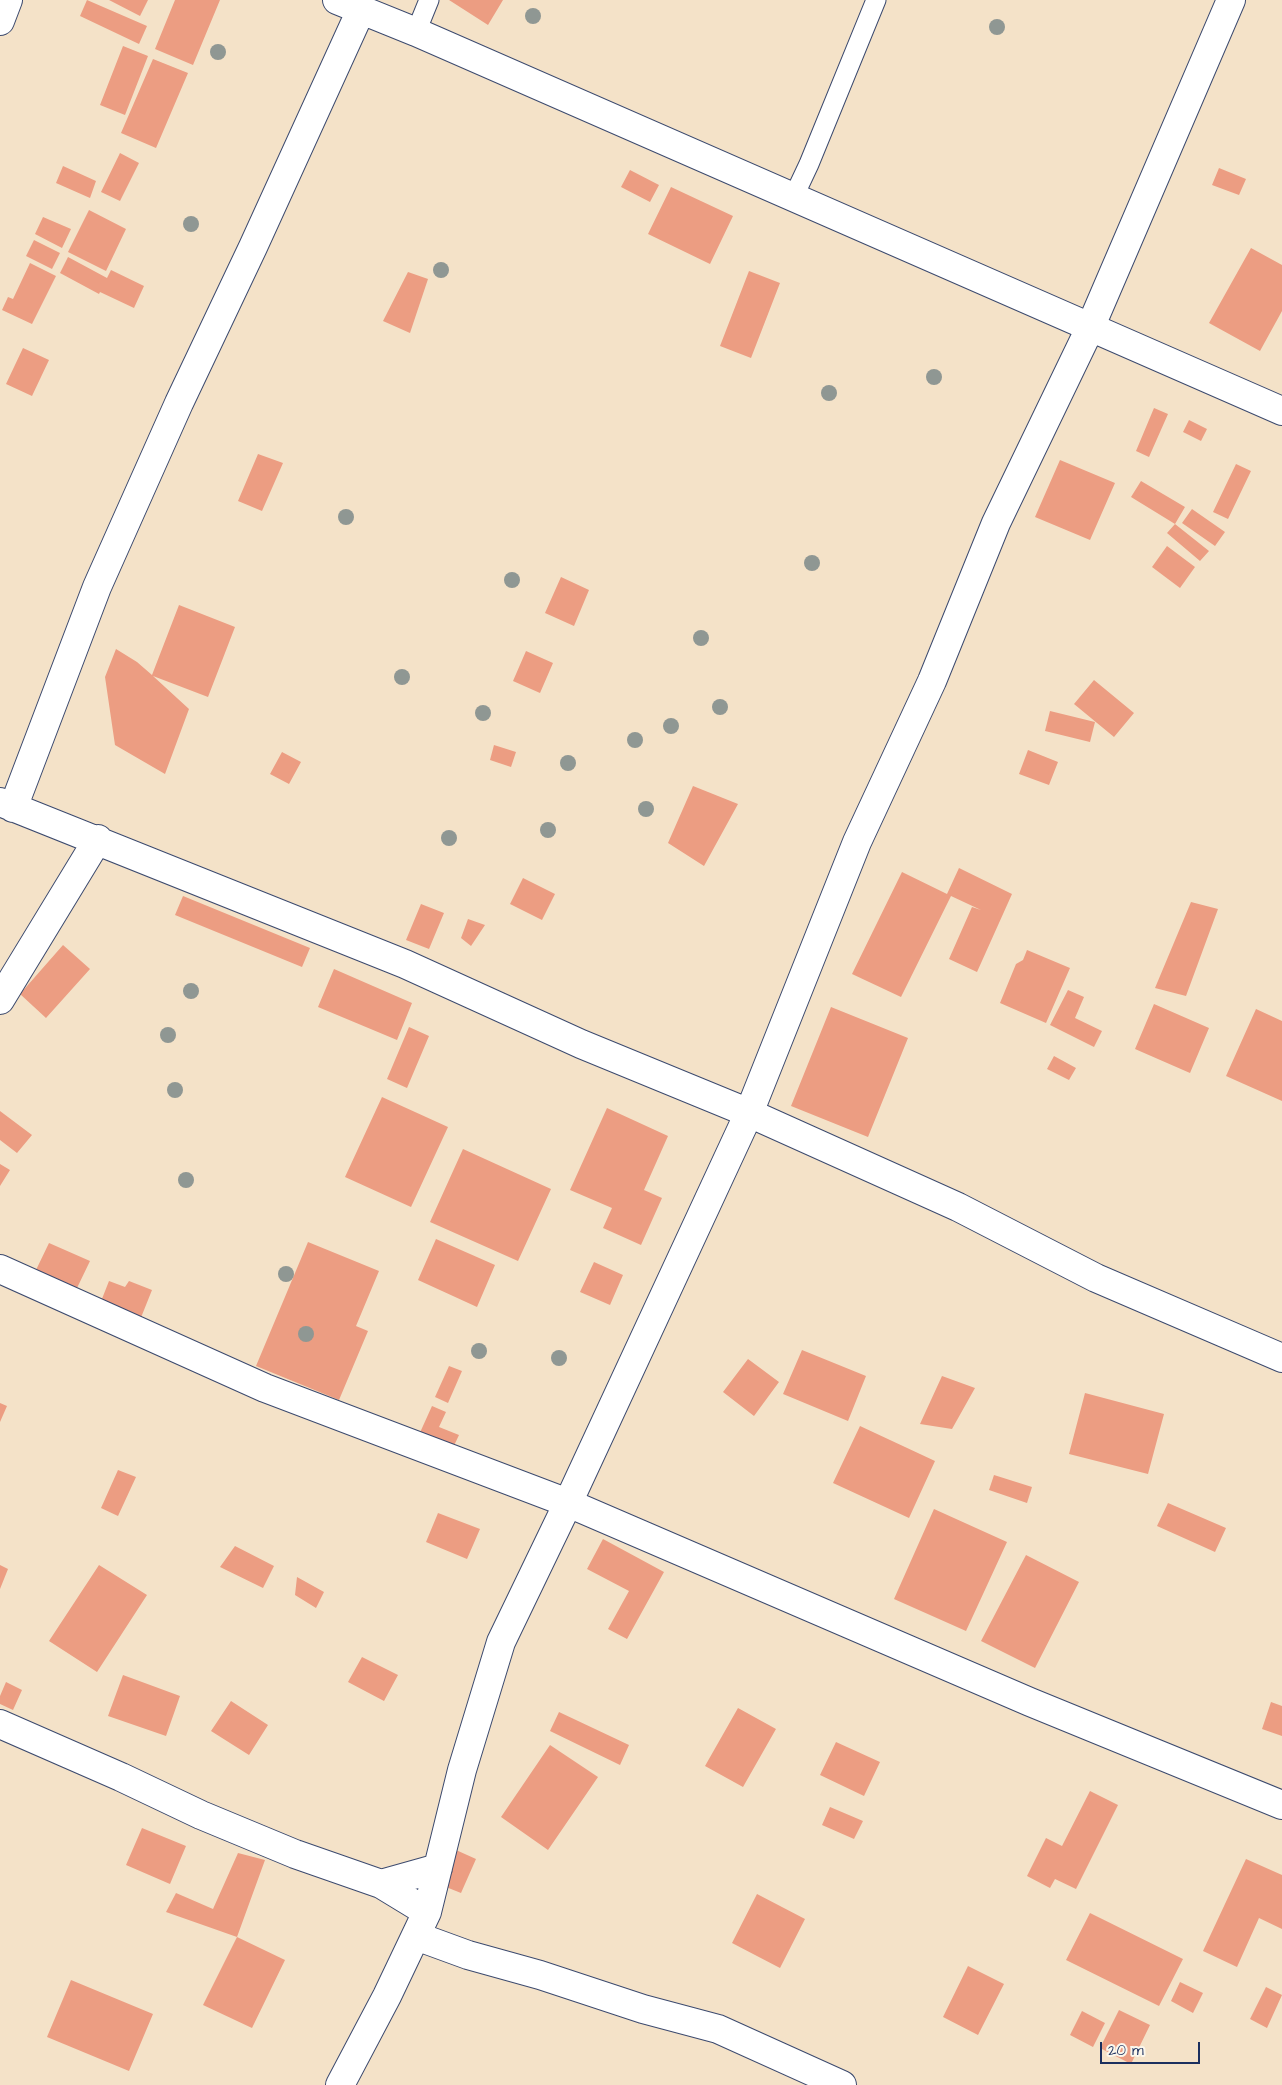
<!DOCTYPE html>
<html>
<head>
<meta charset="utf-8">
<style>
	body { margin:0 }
	#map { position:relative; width:1282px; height:2085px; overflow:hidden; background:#f4e2c8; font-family:"Architects Daughter",sans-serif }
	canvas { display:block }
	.scale { position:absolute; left:1100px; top:2042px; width:100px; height:22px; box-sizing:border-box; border:2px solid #1b2f5e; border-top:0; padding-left:6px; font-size:15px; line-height:18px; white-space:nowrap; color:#1b2f5e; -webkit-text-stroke:4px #fbf7ec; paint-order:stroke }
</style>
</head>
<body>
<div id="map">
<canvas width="1282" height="2085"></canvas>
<div class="scale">20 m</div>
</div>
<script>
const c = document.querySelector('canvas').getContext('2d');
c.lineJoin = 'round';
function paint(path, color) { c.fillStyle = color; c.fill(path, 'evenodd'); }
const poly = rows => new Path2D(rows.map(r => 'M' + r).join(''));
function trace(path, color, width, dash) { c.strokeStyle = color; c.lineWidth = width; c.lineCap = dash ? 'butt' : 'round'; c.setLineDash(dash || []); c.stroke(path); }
const building = poly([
	[87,0,147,26,139,44,80,16],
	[109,0,148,0,140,16],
	[175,0,220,0,193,65,155,49],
	[449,0,503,0,488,25],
	[123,46,148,56,125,115,100,105],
	[153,59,188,73,156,148,121,133],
	[120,153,139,163,120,201,101,192],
	[63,166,96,181,90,198,56,183],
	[1219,168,1246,179,1239,195,1212,185],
	[630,170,659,185,650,202,621,187],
	[671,187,733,216,710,264,648,234],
	[89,210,126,229,106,271,68,252],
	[43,217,71,229,62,248,35,234],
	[34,240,60,253,52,269,26,256],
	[1251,248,1282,265,1282,311,1260,351,1209,323],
	[68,257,107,278,111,270,144,286,134,308,100,292,99,294,60,273],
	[30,263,56,276,32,324,2,310,8,297,13,299],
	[749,271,780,283,751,358,720,346],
	[408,272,428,279,410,333,383,321],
	[23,348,49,360,32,396,6,384],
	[1154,408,1168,414,1149,457,1136,451],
	[1189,420,1207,429,1201,441,1183,432],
	[258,454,283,463,262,511,238,501],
	[1060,460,1115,483,1090,540,1035,517],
	[1236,464,1251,471,1228,519,1213,512],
	[1141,481,1185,507,1175,524,1131,497],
	[1192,509,1225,532,1215,546,1182,523],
	[1175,524,1209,551,1200,561,1167,533],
	[1167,546,1195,567,1180,588,1152,567],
	[561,577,589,590,574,626,545,613],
	[179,605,235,627,208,697,153,676,189,709,165,774,115,745,105,677,116,649,137,662,152,675],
	[526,651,553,663,540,693,513,681],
	[1094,680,1134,713,1114,737,1074,704],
	[1050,711,1095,722,1090,742,1045,731],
	[494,745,516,752,511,767,490,760],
	[1028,750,1058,762,1049,785,1019,774],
	[282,752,301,762,289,784,270,774],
	[693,786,738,804,704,866,668,843],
	[959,868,1012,894,977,972,949,959,972,907,981,910,951,896,901,997,852,974,902,872,947,894],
	[523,878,555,894,542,920,510,904],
	[183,896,310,948,302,967,175,915],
	[1191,902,1218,909,1186,996,1155,988],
	[421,904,444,913,429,949,406,940],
	[468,919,485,925,471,946,461,938],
	[63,945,90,969,46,1018,20,994],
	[1027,950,1070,968,1046,1023,1000,1003,1016,964,1023,960],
	[334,969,412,1003,397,1040,318,1007],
	[1068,990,1084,997,1075,1018,1102,1031,1094,1047,1050,1025],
	[1154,1004,1209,1028,1190,1073,1135,1049],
	[831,1007,908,1038,868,1137,791,1106],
	[1256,1009,1282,1021,1282,1101,1226,1076],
	[409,1027,429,1036,407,1088,387,1079],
	[1054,1056,1076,1068,1069,1080,1047,1069],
	[382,1097,448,1127,411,1207,345,1177],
	[607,1108,668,1136,644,1190,662,1198,641,1245,603,1228,612,1208,570,1190],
	[0,1111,32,1135,17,1153,0,1140],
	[463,1149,551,1189,518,1261,430,1222],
	[0,1164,10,1170,0,1186],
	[436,1239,495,1265,477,1307,418,1280],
	[308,1242,379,1271,356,1326,368,1331,339,1400,256,1366],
	[49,1243,90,1261,77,1288,36,1270],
	[594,1262,623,1275,610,1305,580,1292],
	[109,1281,125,1287,129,1281,152,1290,138,1325,98,1309],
	[802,1350,866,1376,848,1421,783,1394],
	[748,1359,779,1382,754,1416,723,1392],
	[449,1366,462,1371,448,1403,435,1397],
	[942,1376,975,1388,952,1429,920,1424],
	[1085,1393,1164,1414,1148,1474,1069,1454],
	[0,1403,7,1406,0,1422],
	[432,1406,446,1412,439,1427,459,1435,451,1452,418,1437],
	[860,1426,935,1461,909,1518,833,1483],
	[118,1470,136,1477,118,1516,101,1508],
	[994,1475,1032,1487,1027,1503,989,1490],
	[1168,1503,1226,1528,1215,1552,1157,1526],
	[934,1509,1007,1542,966,1631,894,1599],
	[438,1513,480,1529,467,1559,426,1542],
	[603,1539,664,1572,627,1639,608,1629,629,1591,587,1569],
	[235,1546,274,1566,263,1588,220,1567],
	[1026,1555,1079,1582,1035,1668,981,1641],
	[0,1565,8,1569,0,1589],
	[99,1565,147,1595,97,1672,49,1641],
	[297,1577,324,1592,316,1608,295,1595],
	[362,1657,398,1675,384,1701,348,1682],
	[123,1675,180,1696,166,1736,108,1716],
	[6,1682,22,1690,13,1710,0,1704,0,1696],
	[231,1701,268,1725,249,1755,211,1731],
	[1271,1702,1282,1706,1282,1736,1262,1729],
	[738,1708,776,1729,743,1787,705,1766],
	[559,1712,629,1745,620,1765,550,1731],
	[836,1742,880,1762,864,1796,820,1775],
	[550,1745,598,1777,548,1850,501,1817],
	[1090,1791,1118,1805,1076,1889,1055,1879,1050,1888,1027,1876,1046,1838,1062,1846],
	[830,1807,863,1821,854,1839,822,1825],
	[142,1828,186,1846,170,1884,126,1865],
	[456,1850,476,1859,461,1893,441,1885],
	[238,1853,265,1860,237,1937,166,1912,176,1893,213,1909],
	[1246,1859,1282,1875,1282,1929,1259,1918,1237,1967,1203,1951],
	[757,1894,805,1919,780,1968,732,1943],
	[1090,1913,1183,1959,1159,2006,1066,1960],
	[237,1937,285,1960,252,2028,203,2005],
	[968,1966,1004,1984,978,2035,943,2017],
	[71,1980,153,2014,129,2071,47,2037],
	[1180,1982,1203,1993,1193,2013,1171,2001],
	[1266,1987,1282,1995,1267,2028,1250,2019],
	[1119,2010,1150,2025,1131,2064,1100,2048],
	[1082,2011,1105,2023,1093,2047,1070,2035]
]);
const service = poly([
	[416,32,429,0],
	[793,198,809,164,876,0]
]);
const minor = poly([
	[337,0,416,32,1282,411],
	[0,21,8,0],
	[0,802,405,964,581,1044,749,1113,958,1207,1096,1278,1282,1358],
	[13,808,97,587,179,403,253,247,361,10],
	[0,1000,98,839],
	[0,1269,265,1388,568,1503,1030,1702,1282,1805],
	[0,1724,121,1777,201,1815,295,1854,381,1884,427,1912],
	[381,1884,438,1868],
	[416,1936,468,1955,540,1975,643,2009,718,2029,842,2085],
	[340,2085,387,1996,427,1912,462,1770,501,1642,568,1503,749,1113,857,842,932,681,996,523,1090,328,1231,0]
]);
const trees = [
	[533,16],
	[997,27],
	[218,52],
	[191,224],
	[441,270],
	[934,377],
	[829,393],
	[346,517],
	[812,563],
	[512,580],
	[701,638],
	[402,677],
	[720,707],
	[483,713],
	[671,726],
	[635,740],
	[568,763],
	[646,809],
	[548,830],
	[449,838],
	[191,991],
	[168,1035],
	[175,1090],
	[186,1180],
	[286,1274],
	[306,1334],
	[479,1351],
	[559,1358]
];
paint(building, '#ec9d82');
trace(service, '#3c4a6e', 21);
trace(minor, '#3c4a6e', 30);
trace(service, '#fff', 19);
trace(minor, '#fff', 28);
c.fillStyle = '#8f9793';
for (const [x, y] of trees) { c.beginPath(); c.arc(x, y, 8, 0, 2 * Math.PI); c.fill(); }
</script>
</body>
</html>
